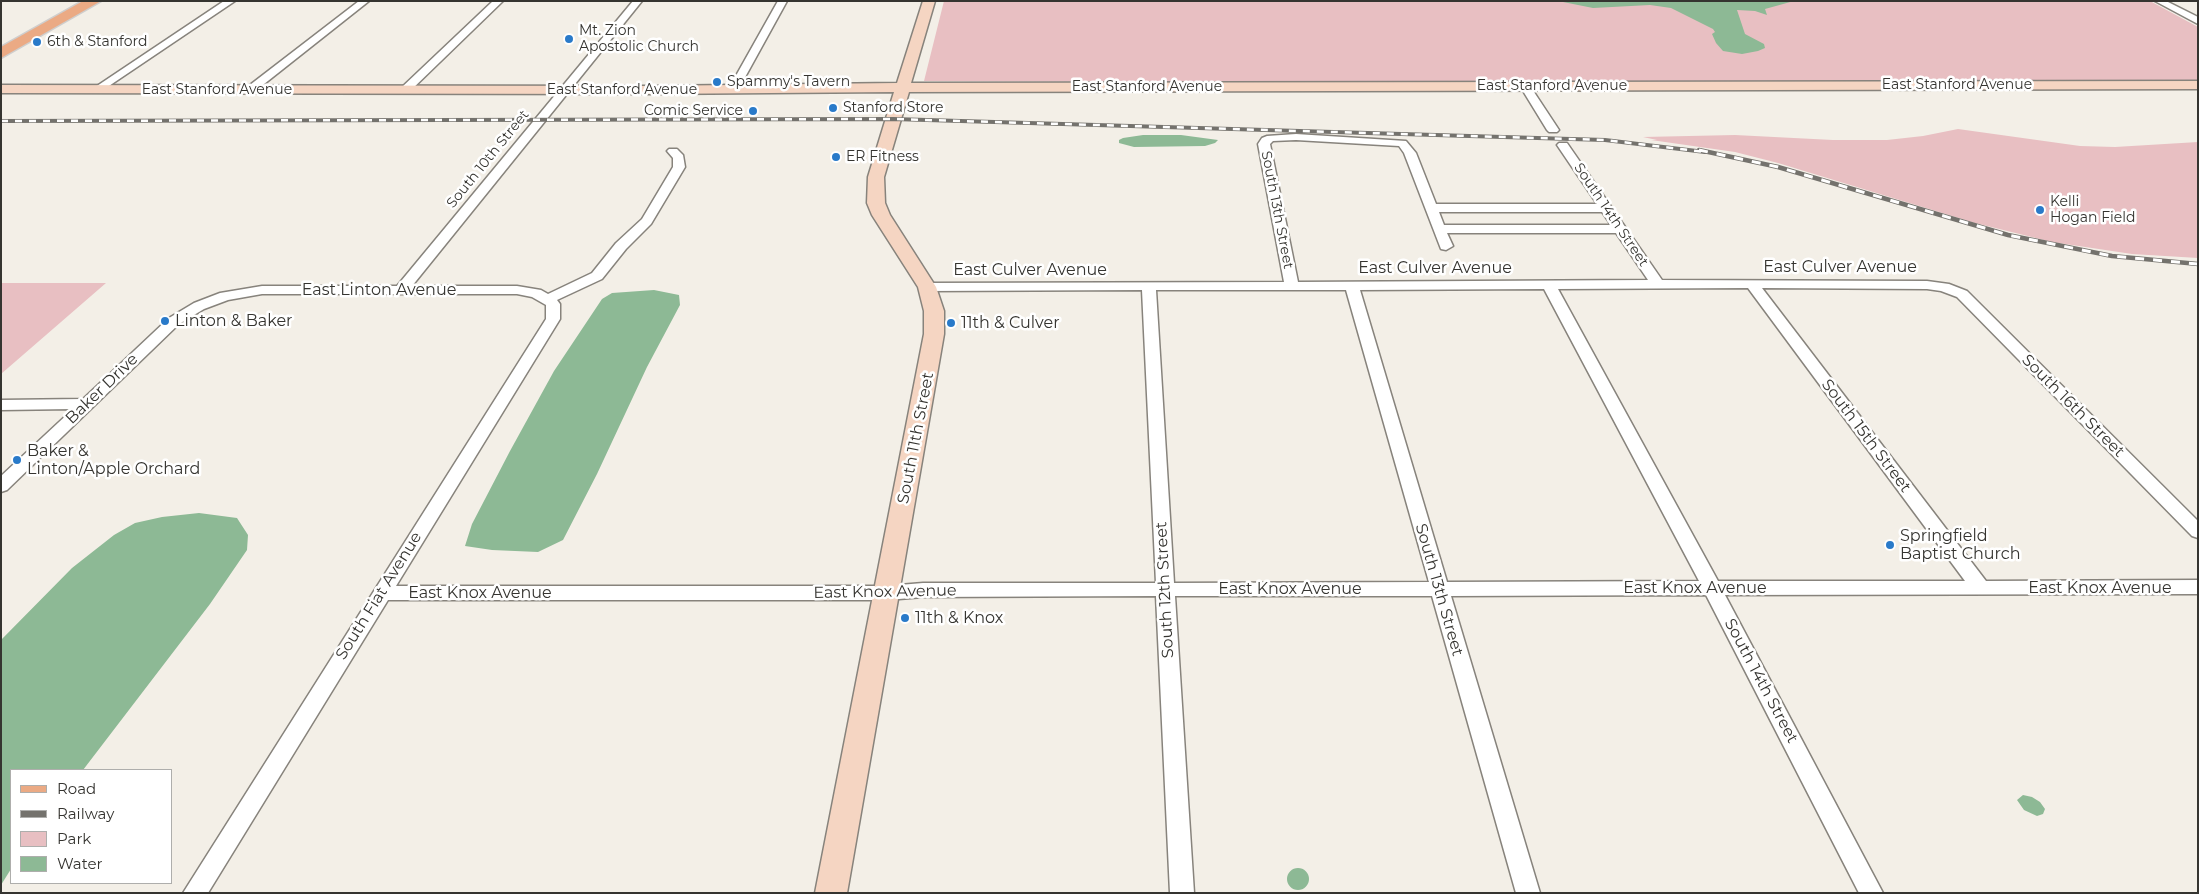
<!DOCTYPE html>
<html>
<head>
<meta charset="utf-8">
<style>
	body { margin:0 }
	#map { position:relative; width:2199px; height:894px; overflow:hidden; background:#f3efe7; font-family:Montserrat,sans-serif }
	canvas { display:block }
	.frame { position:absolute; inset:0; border:2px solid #353430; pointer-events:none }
	.legend { position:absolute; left:10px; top:769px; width:162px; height:115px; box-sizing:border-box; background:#fff; border:1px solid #aeaeac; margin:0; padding:6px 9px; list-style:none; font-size:15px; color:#353430 }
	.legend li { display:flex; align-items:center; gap:10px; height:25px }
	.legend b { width:25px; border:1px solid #aeaeac }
</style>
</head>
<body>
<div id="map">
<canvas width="2199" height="894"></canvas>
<div class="frame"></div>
<ul class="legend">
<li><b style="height:6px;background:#ebaa84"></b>Road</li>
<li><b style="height:6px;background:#74726d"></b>Railway</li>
<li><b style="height:14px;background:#e8bfc2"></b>Park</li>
<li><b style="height:14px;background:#8db995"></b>Water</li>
</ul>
</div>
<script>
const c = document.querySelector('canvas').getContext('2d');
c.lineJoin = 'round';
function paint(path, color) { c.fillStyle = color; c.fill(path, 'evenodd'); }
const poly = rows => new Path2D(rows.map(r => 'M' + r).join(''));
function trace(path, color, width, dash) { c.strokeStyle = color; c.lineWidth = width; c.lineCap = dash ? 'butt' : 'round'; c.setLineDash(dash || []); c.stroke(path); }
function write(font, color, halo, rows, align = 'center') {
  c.font = font + ' Montserrat,sans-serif'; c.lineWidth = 5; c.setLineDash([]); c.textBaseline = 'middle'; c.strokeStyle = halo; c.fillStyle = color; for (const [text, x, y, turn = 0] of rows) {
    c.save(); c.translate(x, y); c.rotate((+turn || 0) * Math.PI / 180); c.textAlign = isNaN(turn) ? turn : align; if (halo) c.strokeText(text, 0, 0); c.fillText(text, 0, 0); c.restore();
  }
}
const green = poly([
	[944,1,2150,1,2198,27,2198,80,1369,83,924,81],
	[1958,129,2080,146,2115,147,2198,142,2198,258,2132,254,2052,242,1975,223,1778,163,1735,152,1651,140,1657,140,1643,137,1735,135,1833,140,1887,140,1923,136],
	[1,283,106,283,1,374]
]);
const water = poly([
	[1558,1,1794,1,1765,9,1767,15,1755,11,1737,10,1745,34,1764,44,1765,48,1758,51,1742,54,1723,51,1716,43,1712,34,1715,32,1713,29,1671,8,1650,5,1593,8],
	[1143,135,1181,135,1218,140,1215,143,1205,146,1134,147,1119,143,1119,140,1123,138],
	[654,290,679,295,680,305,647,367,597,474,563,540,538,552,492,550,465,546,472,524,510,451,554,371,602,299,612,293],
	[199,513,237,518,248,535,247,550,210,604,83,770,11,770,11,869,1,885,1,640,72,568,114,535,135,523,162,517],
	[2023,795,2032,797,2040,802,2045,809,2043,814,2037,816,2024,810,2017,800],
	'1287 879a11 11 0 1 1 22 0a11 11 0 1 1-22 0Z'
]);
const street = poly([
	[224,1,235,1,100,92,92,92,91,90,224,1],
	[359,1,369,1,254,92,246,92,246,88,359,1],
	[493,1,503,1,409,92,401,92,401,88,493,1],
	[633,1,642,1,412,286,517,286,541,290,548,294,592,273,616,243,642,219,673,167,673,158,667,151,669,149,677,149,683,155,685,167,651,224,626,249,602,279,557,300,560,304,560,319,396,586,887,586,923,583,1156,583,1142,290,927,291,920,287,927,283,1284,282,1258,144,1262,138,1267,136,1296,134,1406,141,1416,153,1436,204,1597,204,1557,145,1559,143,1567,143,1662,280,1927,281,1949,284,1967,291,2198,521,2198,538,2192,536,1957,297,1941,291,1927,289,1762,288,1986,581,2198,580,2198,594,1725,595,1883,893,1859,893,1706,595,1451,596,1540,893,1516,893,1432,596,1175,596,1194,893,1170,893,1156,596,923,597,887,600,388,600,208,893,183,893,546,319,546,305,532,297,517,294,262,294,228,300,204,309,179,324,7,490,1,492,1,476,73,409,1,410,1,400,83,399,169,318,194,303,220,293,262,286,397,286,633,1],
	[1296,140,1399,146,1404,153,1441,249,1446,250,1453,246,1447,233,1616,233,1648,280,1298,282,1270,144,1273,141,1296,140],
	[1439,212,1602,212,1611,225,1444,225,1439,212],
	[1748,288,1965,581,1718,581,1558,289,1748,288],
	[1544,289,1699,581,1447,582,1360,290,1544,289],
	[1156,290,1346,290,1429,582,1174,583,1156,290],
	[778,1,787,1,738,90,737,92,729,92,728,90,778,1],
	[2155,1,2166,1,2198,17,2198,24,2155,1],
	[1525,83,1530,86,1559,130,1557,132,1549,132,1547,130,1520,86,1525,83]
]);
const secondary = poly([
	[923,1,935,1,911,83,2198,81,2198,89,909,92,884,177,885,203,890,215,936,287,944,311,944,334,847,893,815,893,924,334,924,311,918,287,872,215,867,203,868,177,894,92,649,94,1,93,1,85,649,86,897,83,923,1]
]);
const primary = poly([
	[83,1,101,1,1,58,1,47,83,1]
]);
const railFar1 = poly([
	[1,121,893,119,1605,140,1705,152]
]);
const rail = poly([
	[1699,150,1778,167,2008,235,2112,256,2198,264]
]);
const markers = [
	[569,39,5,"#297ac9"],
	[37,42,5,"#297ac9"],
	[717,82,5,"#297ac9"],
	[833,108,5,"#297ac9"],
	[753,111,5,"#297ac9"],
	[836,157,5,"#297ac9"],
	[2040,210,5,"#297ac9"],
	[165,321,5,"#297ac9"],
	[951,323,5,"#297ac9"],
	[17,460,5,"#297ac9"],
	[1890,545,5,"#297ac9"],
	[905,618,5,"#297ac9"]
];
const farPoinames = [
	["Mt. Zion",579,31],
	["Apostolic Church",579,47],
	["6th & Stanford",47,42],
	["Spammy's Tavern",727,82],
	["Stanford Store",843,108],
	["Comic Service",743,111,"right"],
	["ER Fitness",846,157],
	["Kelli",2050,202],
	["Hogan Field",2050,218]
];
const farStreetnames = [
	["East Stanford Avenue",1957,85],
	["East Stanford Avenue",1552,86],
	["East Stanford Avenue",1147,87],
	["East Stanford Avenue",217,90],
	["East Stanford Avenue",622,90],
	["South 10th Street",488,159,-51],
	["South 13th Street",1277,210,79],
	["South 14th Street",1611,215,56]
];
const streetNames = [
	["East Culver Avenue",1840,267],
	["East Culver Avenue",1435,268],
	["East Culver Avenue",1030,270],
	["East Linton Avenue",379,290],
	["Baker Drive",102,389,-44],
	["South 16th Street",2073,406,45],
	["South 15th Street",1866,436,53],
	["South 11th Street",916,438,-79],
	["East Knox Avenue",1695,588],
	["East Knox Avenue",2100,588],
	["East Knox Avenue",1290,589],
	["South 12th Street",1165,590,-93],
	["South 13th Street",1439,590,74],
	["East Knox Avenue",885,592,-1],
	["East Knox Avenue",480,593],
	["South Fiat Avenue",379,596,-58],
	["South 14th Street",1761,681,62]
];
const poiNames = [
	["Linton & Baker",175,321],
	["11th & Culver",961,323],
	["Baker &",27,451],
	["Linton/Apple Orchard",27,469],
	["Springfield",1900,536],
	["Baptist Church",1900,554],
	["11th & Knox",915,618]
];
paint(green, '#e8bfc2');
paint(water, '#8db995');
trace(street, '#87837c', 3);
trace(secondary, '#87837c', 3);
trace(primary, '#cfcecd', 3);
paint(street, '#fff');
paint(secondary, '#f5d5c2');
paint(primary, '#ebaa84');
trace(railFar1, '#74726d', 4);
trace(rail, '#74726d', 4.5);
trace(railFar1, '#fff', 2.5, [7]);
trace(rail, '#fff', 3, [9]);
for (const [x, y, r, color] of markers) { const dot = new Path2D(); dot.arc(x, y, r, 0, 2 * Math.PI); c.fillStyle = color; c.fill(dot); trace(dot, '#fff', 2); }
write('14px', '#353430', '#fff', farPoinames, 'left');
write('14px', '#353430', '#fff', farStreetnames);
write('16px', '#353430', '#fff', streetNames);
write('16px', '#353430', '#fff', poiNames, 'left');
</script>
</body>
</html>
